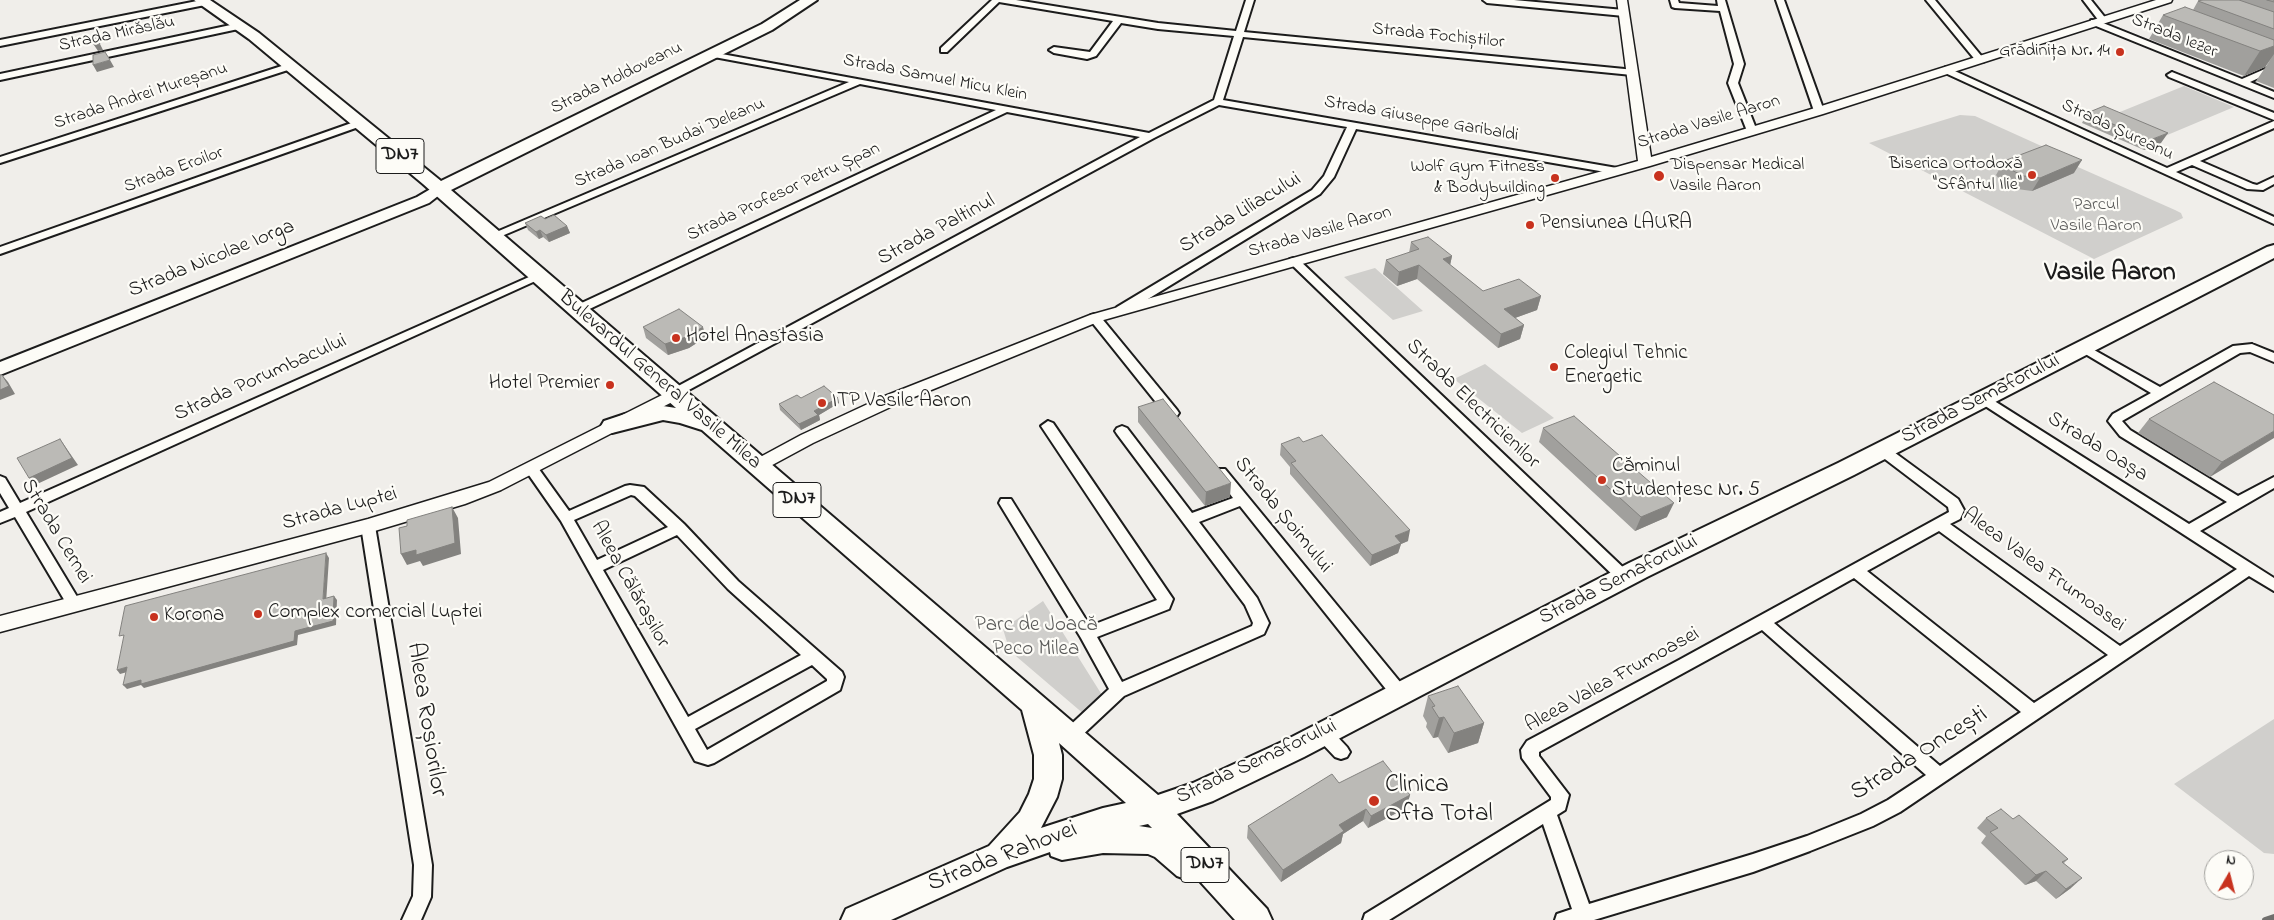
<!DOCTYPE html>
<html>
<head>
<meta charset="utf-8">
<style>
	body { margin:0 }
	#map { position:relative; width:2274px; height:920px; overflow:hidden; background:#f0eeea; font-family:"Indie Flower",sans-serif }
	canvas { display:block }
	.north { position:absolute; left:2204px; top:850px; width:50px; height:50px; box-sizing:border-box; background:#fdfcf7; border:1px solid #a3a29f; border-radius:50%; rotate:8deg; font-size:14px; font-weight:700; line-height:20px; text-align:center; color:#1c1c1c }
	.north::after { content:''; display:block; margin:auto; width:18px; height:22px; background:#c8321e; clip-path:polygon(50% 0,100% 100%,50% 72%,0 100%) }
</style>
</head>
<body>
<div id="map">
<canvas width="2274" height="920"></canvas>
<div class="north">N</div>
</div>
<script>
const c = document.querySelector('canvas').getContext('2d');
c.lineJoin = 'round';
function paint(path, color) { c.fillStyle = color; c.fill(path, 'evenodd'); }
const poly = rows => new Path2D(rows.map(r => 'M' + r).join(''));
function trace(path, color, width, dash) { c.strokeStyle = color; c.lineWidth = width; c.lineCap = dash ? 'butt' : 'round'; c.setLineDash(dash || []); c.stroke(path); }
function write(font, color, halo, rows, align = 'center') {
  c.font = font + ' "Indie Flower",sans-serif'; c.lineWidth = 4.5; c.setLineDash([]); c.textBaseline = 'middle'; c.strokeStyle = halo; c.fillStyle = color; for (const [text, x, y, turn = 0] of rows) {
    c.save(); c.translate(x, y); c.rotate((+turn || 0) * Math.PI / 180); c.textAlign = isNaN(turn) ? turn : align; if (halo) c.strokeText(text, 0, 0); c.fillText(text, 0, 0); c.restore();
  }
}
const green = poly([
	[2184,86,2234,107,2165,136,2115,114],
	[1960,115,1975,116,2048,149,2044,152,2175,210,2181,213,2183,218,2094,259,1869,143],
	[1375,268,1423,311,1393,320,1344,277],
	[1485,364,1554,418,1522,433,1454,379],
	[1043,601,1102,695,1085,715,1017,657,1009,648,1006,639,1003,629],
	[2274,719,2274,854,2264,853,2174,784]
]);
const stream = poly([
	[2265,920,2274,917]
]);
const minor = poly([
	[202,0,209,2,205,5,0,46,0,40,202,0],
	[992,0,1016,0,1158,23,1236,31,1246,0,1254,0,1244,32,1635,70,1637,72,1632,75,1243,37,1223,100,1617,168,1622,171,1617,174,1356,129,1334,177,1320,194,1125,313,1117,313,1115,310,1117,307,1312,190,1324,176,1347,127,1219,105,1154,138,674,398,668,394,669,391,1140,137,1007,112,581,313,573,313,571,310,573,307,996,110,860,84,497,238,489,238,487,236,849,82,714,57,709,54,711,52,1149,133,1214,100,1234,36,1158,29,1121,23,1096,56,1087,59,1054,53,1049,50,1054,47,1090,52,1113,21,999,2,947,52,941,52,941,48,992,0],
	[1483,0,1514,0,1624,10,1628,13,1624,16,1487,3,1483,0],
	[1670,0,1678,0,1679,3,1718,6,1717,0,1725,0,1744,64,1738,83,1757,131,1756,133,1752,134,1747,131,1728,83,1734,64,1720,11,1675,8,1672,7,1670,0],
	[1776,0,1784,0,1824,111,1822,113,1816,113,1814,111,1776,0],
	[1926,0,1935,0,1983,58,1983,62,1977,62,1926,0],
	[2083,0,2091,0,2107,20,2103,23,2242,79,2274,65,2274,71,2250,82,2274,92,2274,98,2091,24,2091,20,2099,21,2083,0],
	[240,23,243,24,243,28,0,80,0,74,240,23],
	[291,63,294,64,294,68,0,163,0,157,291,63],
	[1946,67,2167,168,2274,121,2274,128,2200,161,2253,184,2257,185,2274,177,2274,184,2263,190,2247,189,2192,165,2176,172,2274,217,2274,224,1943,72,1941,70,1946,67],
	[2172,72,2274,113,2274,120,2169,77,2167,75,2172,72],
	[360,120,364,121,364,125,0,254,0,247,360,120],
	[1294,258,1298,259,1629,573,1632,577,1629,581,1624,583,1619,581,1290,263,1288,261,1290,259,1294,258],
	[538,273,542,274,544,276,542,278,26,512,79,600,82,604,79,608,74,610,69,608,15,517,0,523,0,512,9,508,0,493,0,476,5,478,20,503,538,273],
	[1095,314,1099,315,1177,410,1179,413,1177,416,1167,416,1091,321,1089,318,1091,315,1095,314],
	[2252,344,2274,353,2274,362,2250,352,2240,353,2122,421,2130,430,2238,496,2274,477,2274,488,2200,531,2274,578,2274,591,2249,576,1900,812,1873,826,1810,851,1753,872,1594,920,1555,920,1557,914,1572,909,1543,824,1389,920,1363,920,1365,914,1551,800,1551,797,1522,758,1521,750,1527,741,1679,660,1949,512,1948,507,1877,453,1875,450,1877,447,1887,447,1958,499,1964,510,1960,519,1950,524,2120,646,2237,569,1976,400,1983,396,1988,397,2189,524,2227,502,2120,436,2108,421,2110,418,2113,414,2151,393,2077,349,2083,345,2087,346,2160,387,2233,346,2252,344],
	[1939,531,2108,655,2034,703,1867,571,1939,531],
	[1854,578,2021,712,1940,766,1774,623,1854,578],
	[1762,630,1926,775,1888,800,1861,814,1807,836,1753,854,1589,904,1557,815,1565,810,1569,795,1539,756,1539,752,1762,630],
	[1048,421,1053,423,1173,599,1169,609,1097,637,1122,682,1252,626,1253,623,1245,605,1117,434,1115,431,1117,428,1122,426,1127,428,1192,513,1233,498,1213,472,1215,469,1225,469,1405,688,1407,693,1405,698,1399,700,1393,698,1240,506,1199,522,1257,598,1269,623,1264,634,1124,696,1076,741,1070,743,1064,741,1062,736,1064,731,1109,689,1081,638,999,503,1001,499,1011,499,1090,626,1157,600,1041,426,1048,421],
	[531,463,536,465,569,511,625,486,630,485,644,487,684,524,738,581,842,672,844,677,840,690,714,763,708,765,695,761,561,521,524,468,526,465,531,463],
	[631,495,635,496,668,527,597,560,574,520,631,495],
	[677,535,728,589,801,655,688,717,603,570,677,535],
	[812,665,827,679,827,681,707,750,695,729,812,665],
	[368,521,373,522,375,526,432,865,431,897,421,920,402,920,413,896,414,865,361,526,363,522,368,521],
	[1324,727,1330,729,1347,747,1350,752,1347,757,1341,759,1335,757,1318,739,1316,734,1318,729,1324,727]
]);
const tertiary = poly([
	[1617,0,1627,0,1651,157,1815,108,2156,0,2172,0,2171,2,1823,114,1650,166,1100,321,897,404,813,443,763,470,757,472,751,470,748,466,751,462,801,435,885,396,1090,315,1638,161,1617,0],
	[674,389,680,390,682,394,680,398,501,490,465,504,368,533,0,632,0,616,368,519,489,482,674,389]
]);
const secondary = poly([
	[439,184,444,186,447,189,429,203,0,375,0,362,417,197,439,184]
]);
const primary = poly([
	[194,0,210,0,259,33,441,181,762,24,800,0,817,0,772,30,451,190,1158,795,1193,783,1284,741,1629,563,1838,463,2267,247,2274,245,2274,258,1854,475,1647,577,1304,757,1213,801,1177,814,1267,909,1272,920,1235,920,1196,877,1188,880,1177,876,1155,857,1148,854,1103,853,1062,860,1051,856,1050,852,1007,867,891,920,841,920,846,909,989,846,1020,812,1029,794,1034,779,1034,755,1022,710,702,430,680,423,663,420,612,433,604,431,601,426,604,421,625,414,663,406,676,408,423,184,249,39,194,0],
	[1059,743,1126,803,1103,808,1041,828,1057,797,1062,779,1062,755,1059,743],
	[1148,824,1152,828,1139,826,1148,824]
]);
const wall = poly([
	[2202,0,2274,0,2274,88,2256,81,2271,59,2265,67,2244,76,2149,39,2163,15,2193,10,2198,1],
	[2087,113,2161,143,2144,150,2082,123],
	[2004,161,2074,173,2032,191,2017,189,2002,183,1996,175],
	[545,219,567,226,570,233,549,242,543,237,539,239,528,230,525,223],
	[1411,242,1452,256,1450,265,1483,291,1541,296,1537,310,1515,318,1524,325,1520,339,1498,348,1417,279,1397,286,1383,274,1386,260,1409,253],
	[643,327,706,337,689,348,668,355,646,338],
	[801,398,838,398,839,403,819,415,820,420,801,430,780,410,779,404],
	[1138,407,1230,497,1205,506,1138,422],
	[2274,415,2210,477,2138,433,2149,419],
	[1543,428,1667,517,1635,531,1539,442],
	[1303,442,1408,541,1401,544,1398,553,1370,566,1290,474,1290,467,1280,455,1281,444],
	[1428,696,1484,723,1478,743,1448,753,1438,737,1433,738,1426,727,1427,723,1423,716],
	[1339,783,1410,795,1406,808,1368,828,1363,821,1343,834,1341,843,1281,882,1247,838,1248,826],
	[1986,818,2013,819,2068,859,2064,863,2071,888,2056,899,2036,881,2025,885,1981,843,1986,836,1977,828]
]);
const shadedWall = poly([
	[100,44,103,50,98,51,94,45],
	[2274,46,2274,54,2265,67,2244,76,2260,51],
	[110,60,114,67,97,72,93,65],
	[2168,133,2161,143,2144,150,2150,140],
	[2082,160,2074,173,2032,191,2040,178],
	[567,226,570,233,549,242,546,235],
	[540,230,543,237,539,239,536,232],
	[1452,256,1449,270,1443,259],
	[1419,265,1417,279,1397,286,1399,272],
	[1541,296,1537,310,1501,323,1504,309],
	[1524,325,1520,339,1498,348,1501,334],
	[703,327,706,337,689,348,668,355,665,344],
	[2,375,8,382,15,394,0,400,0,390],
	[838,398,839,403,819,415,820,420,801,430,799,424,814,411],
	[2274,431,2274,438,2210,477,2222,462],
	[60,439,78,465,35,485,29,478],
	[1231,483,1230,497,1205,506,1206,492],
	[1674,503,1667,517,1635,531,1641,517],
	[452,507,458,518,461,554,423,566,420,561,407,565,401,554],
	[1410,530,1408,541,1401,544,1398,553,1370,566,1372,555,1395,536],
	[326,553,329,558,326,603,323,599],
	[334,596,337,600,336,625,298,635,297,645,144,688,141,685,127,689,123,685,295,631],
	[127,667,131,671,120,674,117,670],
	[1444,717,1438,737,1433,738,1439,718],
	[1484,723,1478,743,1448,753,1454,733],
	[1410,795,1406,808,1368,828,1371,816],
	[1366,809,1363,821,1343,834,1341,843,1281,882,1283,870,1339,825],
	[2046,871,2036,881,2025,885,2036,875],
	[2082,878,2071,888,2056,899,2066,889]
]);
const building = poly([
	[2202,0,2239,0,2274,12,2274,29,2198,1,2202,0],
	[2267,0,2274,0,2274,2,2267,0],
	[2185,7,2274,40,2274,46,2260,51,2163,15,2185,7],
	[94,35,100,44,94,45,94,35],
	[105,52,110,60,93,65,93,55,105,52],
	[2104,106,2168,133,2150,140,2087,113,2104,106],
	[2046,145,2082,160,2040,178,2024,176,2009,169,2004,161,2046,145],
	[554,215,567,226,546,235,540,230,536,232,525,223,541,216,545,219,554,215],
	[1428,237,1452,256,1443,259,1483,291,1519,279,1541,296,1504,309,1524,325,1501,334,1419,265,1399,272,1386,260,1419,249,1411,242,1428,237],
	[679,309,703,327,686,337,665,344,643,327,679,309],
	[0,375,2,375,9,386,0,390,0,375],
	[2214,382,2274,415,2274,431,2222,462,2149,419,2214,382],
	[824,386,838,398,814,411,818,415,799,424,779,404,797,395,801,398,824,386],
	[1163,399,1231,483,1206,492,1138,407,1163,399],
	[1574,416,1674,503,1641,517,1543,428,1574,416],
	[1322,435,1410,530,1395,536,1401,543,1372,555,1291,463,1296,461,1281,444,1299,437,1303,442,1322,435],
	[60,439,72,458,29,478,17,458,60,439],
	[452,507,455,543,416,555,416,550,401,554,399,528,407,526,407,520,452,507],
	[326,553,323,599,334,596,333,621,295,631,294,641,141,684,141,680,123,685,127,667,117,670,124,635,119,636,125,606,326,553],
	[1458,686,1484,723,1454,733,1444,717,1439,718,1432,707,1435,706,1428,696,1458,686],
	[1383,761,1410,795,1371,816,1366,809,1339,825,1344,831,1283,870,1248,826,1332,774,1339,783,1383,761],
	[2001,809,2013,819,2019,815,2068,859,2062,862,2082,878,2066,889,2046,871,2036,875,1990,832,1998,828,1986,818,2001,809]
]);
const markers = [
	[2120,52,5,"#c8321e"],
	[2032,175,5,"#c8321e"],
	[1659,176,6,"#c8321e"],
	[1555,178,5,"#c8321e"],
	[1530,225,5,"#c8321e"],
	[676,338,5,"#c8321e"],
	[1554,367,5,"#c8321e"],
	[610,385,5,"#c8321e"],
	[822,403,5,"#c8321e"],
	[1602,480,5,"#c8321e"],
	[258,614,5,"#c8321e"],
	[154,617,5,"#c8321e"],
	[1374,801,6,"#c8321e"]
];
const farStreetnames = [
	["Strada Mirăslău",117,35,-12],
	["Strada Fochiștilor",1438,37,6],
	["Strada Iezer",2174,37,22],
	["Strada Moldoveanu",617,79,-26],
	["Strada Samuel Micu Klein",935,79,11],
	["Strada Andrei Mureșanu",141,97,-18],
	["Strada Giuseppe Garibaldi",1421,120,10],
	["Strada Vasile Aaron",1709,123,-17],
	["Strada Șureanu",2117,131,25],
	["Strada Ioan Budai Deleanu",670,144,-23],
	["Strada Eroilor",174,171,-20],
	["Strada Profesor Petru Șpan",784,193,-25],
	["Strada Vasile Aaron",1320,233,-16]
];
const farPoinames = [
	["Grădinița Nr. 14",2110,52],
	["Biserica Ortodoxă",2022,165],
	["\"Sfântul Ilie\"",2022,186],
	["Dispensar Medical",1670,166,"left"],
	["Vasile Aaron",1670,187,"left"],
	["Wolf Gym Fitness",1545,168],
	["& Bodybuilding",1545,189]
];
const farParknames = [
	["Parcul",2096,206],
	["Vasile Aaron",2096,227]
];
const shields = [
	[400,156,48],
	[797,500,48],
	[1205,865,48]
];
const shieldNames = [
	["DN7",400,156],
	["DN7",797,500],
	["DN7",1205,865]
];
const streetNames = [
	["Strada Liliacului",1241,214,-31],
	["Strada Paltinul",937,231,-28],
	["Strada Nicolae Iorga",212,260,-22],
	["Strada Porumbacului",261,379,-24],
	["Bulevardul General Vasile Milea",659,381,41],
	["Strada Semaforului",1981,400,-27],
	["Strada Electricienilor",1472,405,44],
	["Strada Oașa",2097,448,32],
	["Strada Luptei",340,510,-15],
	["Strada Șoimului",1282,516,51],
	["Strada Cernei",55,532,59],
	["Aleea Valea Frumoasei",2043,571,36],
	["Strada Semaforului",1619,581,-27],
	["Aleea Călărașilor",629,585,61],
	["Aleea Valea Frumoasei",1613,681,-29],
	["Strada Semaforului",1257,763,-25]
];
const poiNames = [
	["Pensiunea LAURA",1540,225],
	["Hotel Anastasia",686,338],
	["Colegiul Tehnic",1564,355],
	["Energetic",1564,379],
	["Hotel Premier",600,385,"right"],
	["ITP Vasile Aaron",832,403],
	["Căminul",1612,468],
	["Studențesc Nr. 5",1612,492],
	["Complex comercial Luptei",268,614],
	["Korona",164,617]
];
const parkNames = [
	["Parc de Joacă",1036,627],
	["Peco Milea",1036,651]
];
const nearStreetnames = [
	["Aleea Roșiorilor",425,720,81],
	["Strada Oncești",1920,755,-32],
	["Strada Rahovei",1003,858,-21]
];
const nearPoinames = [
	["Clinica",1385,787],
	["Ofta Total",1385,816]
];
const districtNames = [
	["Vasile Aaron",2110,275]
];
paint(green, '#d0cfcc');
trace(stream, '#706f6d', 6);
trace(minor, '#1c1c1c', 4);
trace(tertiary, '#1c1c1c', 3);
trace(secondary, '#1c1c1c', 4);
trace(primary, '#1c1c1c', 4);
paint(minor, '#fdfcf7');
paint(tertiary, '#fdfcf7');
paint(secondary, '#fdfcf7');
paint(primary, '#fdfcf7');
paint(wall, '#a1a09d');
paint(shadedWall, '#83827f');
paint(building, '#bbbab6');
trace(building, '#83827f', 1);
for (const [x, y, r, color] of markers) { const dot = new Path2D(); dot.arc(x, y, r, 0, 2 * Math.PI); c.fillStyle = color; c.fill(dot); trace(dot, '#fdfcf7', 2); }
write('18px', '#1c1c1c', '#fdfcf7', farStreetnames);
write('18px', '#1c1c1c', '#fdfcf7', farPoinames, 'right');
write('18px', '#5b5b5a', '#fdfcf7', farParknames);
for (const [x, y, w] of shields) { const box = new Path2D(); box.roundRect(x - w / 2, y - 17.5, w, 35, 4); c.fillStyle = '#fdfcf7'; c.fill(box); trace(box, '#1c1c1c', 1); }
write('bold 20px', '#1c1c1c', null, shieldNames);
write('21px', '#1c1c1c', '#fdfcf7', streetNames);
write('21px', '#1c1c1c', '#fdfcf7', poiNames, 'left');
write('21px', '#5b5b5a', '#fdfcf7', parkNames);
write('25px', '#1c1c1c', '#fdfcf7', nearStreetnames);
write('25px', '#1c1c1c', '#fdfcf7', nearPoinames, 'left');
write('bold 26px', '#1c1c1c', '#fdfcf7', districtNames);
</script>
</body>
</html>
